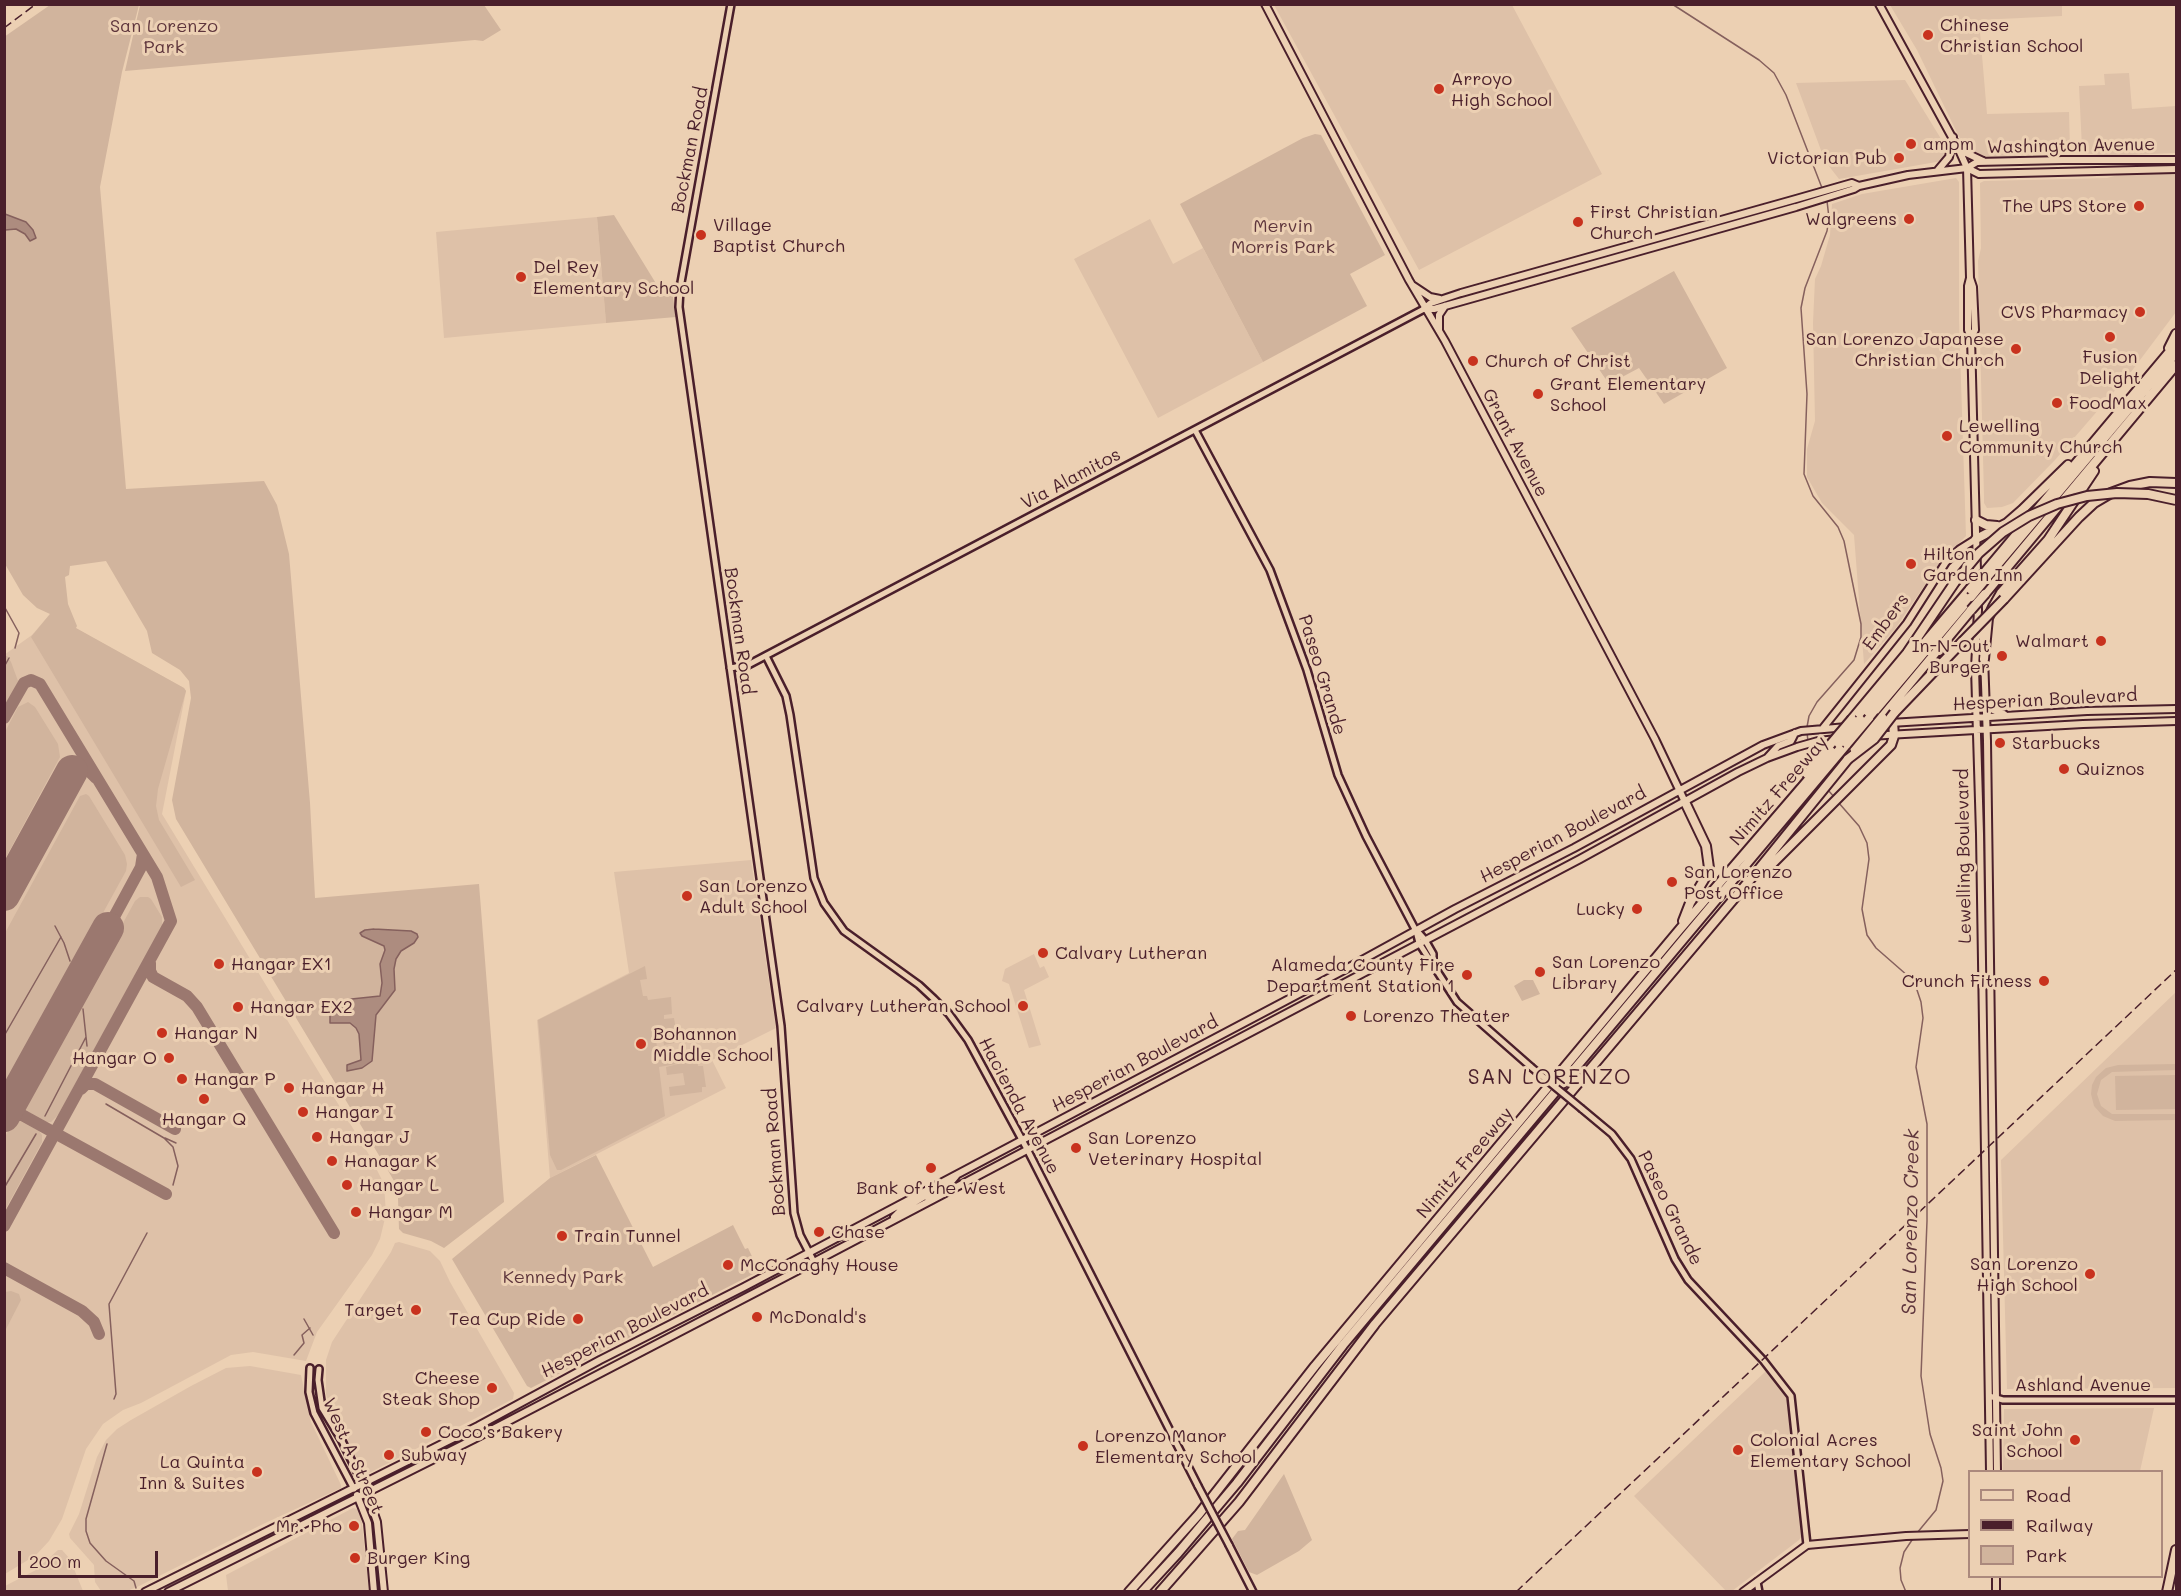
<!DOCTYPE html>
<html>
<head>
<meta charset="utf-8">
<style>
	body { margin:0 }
	#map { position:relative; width:2181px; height:1596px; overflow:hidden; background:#ecd0b3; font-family:Mali,sans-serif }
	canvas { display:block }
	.frame { position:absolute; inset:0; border:6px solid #4a1f2b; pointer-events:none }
	.legend { position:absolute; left:1968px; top:1470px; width:195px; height:108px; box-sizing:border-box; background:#ecd0b3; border:2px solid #ab897d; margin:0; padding:8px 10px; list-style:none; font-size:18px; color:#4a1f2b }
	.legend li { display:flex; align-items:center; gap:12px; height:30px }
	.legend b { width:30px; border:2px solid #ab897d }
	.scale { position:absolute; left:18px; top:1551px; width:140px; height:27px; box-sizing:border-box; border:3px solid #4a1f2b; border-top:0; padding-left:8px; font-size:18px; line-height:21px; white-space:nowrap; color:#4a1f2b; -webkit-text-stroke:4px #ecd0b3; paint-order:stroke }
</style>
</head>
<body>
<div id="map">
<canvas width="2181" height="1596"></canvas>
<div class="frame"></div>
<ul class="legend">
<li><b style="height:8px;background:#ecd0b3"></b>Road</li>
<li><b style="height:8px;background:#4a1f2b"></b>Railway</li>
<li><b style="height:16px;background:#d1b49d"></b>Park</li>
</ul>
<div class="scale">200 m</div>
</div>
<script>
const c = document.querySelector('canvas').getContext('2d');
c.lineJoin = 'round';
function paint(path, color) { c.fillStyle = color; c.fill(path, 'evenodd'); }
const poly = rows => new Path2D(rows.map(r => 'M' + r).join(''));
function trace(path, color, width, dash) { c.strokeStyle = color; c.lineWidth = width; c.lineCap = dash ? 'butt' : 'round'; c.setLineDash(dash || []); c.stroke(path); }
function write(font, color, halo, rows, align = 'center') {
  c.font = font + ' Mali,sans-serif'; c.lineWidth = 6; c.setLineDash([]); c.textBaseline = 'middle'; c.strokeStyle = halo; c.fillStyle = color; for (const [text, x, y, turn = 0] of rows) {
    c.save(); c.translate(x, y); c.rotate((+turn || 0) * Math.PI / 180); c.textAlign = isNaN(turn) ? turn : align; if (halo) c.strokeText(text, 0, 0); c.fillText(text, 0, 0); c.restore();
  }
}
const built = poly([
	[1274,5,1512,5,1602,174,1419,270],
	[1890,5,2062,5,2062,16,1979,20,1987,114,2069,112,2070,149,2068,151,1981,159,1963,145,1917,50],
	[2129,73,2132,109,2176,106,2176,153,2107,156,2084,153,2082,148,2079,86,2105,85,2104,74],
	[1905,80,1946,147,1942,161,1839,179,1825,161,1796,83],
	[2166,172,2176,174,2176,312,2131,372,2055,460,2013,503,2002,507,1987,508,1984,503,1984,496,1978,261,1981,248,1980,183,1984,181,2107,178,2122,174],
	[1956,178,1959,182,1959,320,1966,536,1939,564,1895,629,1864,664,1854,535,1822,503,1807,477,1807,449,1815,421,1813,323,1815,279,1821,266,1830,235,1832,204,1862,194],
	[597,217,606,323,444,338,436,232],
	[1150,219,1173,264,1203,248,1263,362,1158,418,1074,259],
	[50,614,184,688,186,691,162,814,371,1158,384,1184,386,1214,380,1239,372,1255,317,1332,306,1361,253,1352,231,1355,141,1403,123,1410,103,1424,86,1449,62,1519,49,1541,36,1555,5,1574,4,655,32,635],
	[751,860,776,1028,712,1060,726,1088,550,1178,537,1020,629,973,614,872],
	[1034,954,1040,968,1044,966,1049,977,1024,990,1041,1045,1029,1048,1009,984,1002,981,1005,969],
	[2176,992,2176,1388,2007,1389,2001,1160],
	[399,1242,430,1251,440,1261,450,1282,514,1393,513,1399,369,1473,364,1472,346,1437,333,1416,326,1394,326,1360,332,1342,391,1252,395,1243],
	[250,1366,301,1375,311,1422,341,1485,341,1488,261,1525,137,1587,127,1591,101,1591,95,1582,94,1565,70,1538,69,1534,79,1514,97,1457,106,1440,117,1429,131,1420,191,1386,226,1368],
	[1766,1371,1783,1389,1789,1404,1801,1537,1799,1540,1732,1591,1726,1591,1634,1496],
	[2154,1408,2140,1471,2003,1471,2004,1409],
	[353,1508,357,1509,361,1515,369,1591,228,1591,226,1575],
	[58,1550,62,1550,70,1559,83,1591,5,1591,5,1586,36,1570]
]);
const green = poly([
	[50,5,139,5,122,72,100,187,126,489,264,481,277,505,289,554,310,803,315,898,479,884,504,1202,444,1248,431,1241,403,1233,399,1229,398,1198,394,1181,386,1167,176,819,172,800,191,698,189,681,180,670,152,653,147,631,106,561,70,566,69,575,65,577,68,604,77,626,76,628,184,688,186,691,158,789,156,806,159,820,195,880,181,887,31,637,50,614,37,608,23,595,5,564,4,37],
	[140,5,484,5,501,30,483,41,475,40,125,71],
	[1315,134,1321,135,1385,255,1350,274,1367,306,1263,362,1180,204,1303,138],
	[614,215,660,290,676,281,673,297,676,317,606,323,597,217],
	[1674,271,1727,368,1664,404,1639,368,1609,384,1571,328],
	[5,656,7,656,11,662,18,681,5,709],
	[28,702,35,707,58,744,60,757,5,859,5,732,18,707],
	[86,794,89,796,125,855,127,864,126,871,5,1091,5,933,80,796],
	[140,897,148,897,151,899,162,917,162,926,58,1115,51,1122,44,1122,24,1111,23,1107,135,901],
	[645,966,647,979,640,980,643,996,647,996,648,1000,671,997,672,1014,664,1015,664,1019,674,1018,677,1036,673,1037,674,1043,664,1045,663,1039,656,1040,658,1056,680,1055,681,1059,697,1057,698,1066,703,1066,706,1087,702,1087,702,1092,670,1096,669,1087,685,1085,683,1073,667,1075,666,1067,682,1063,659,1067,665,1116,561,1170,557,1170,550,1155,538,1020],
	[1524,980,1533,980,1540,994,1522,1001,1514,986],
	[2176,1064,2176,1070,2112,1072,2101,1080,2097,1094,2101,1106,2112,1114,2176,1114,2176,1120,2115,1121,2103,1116,2094,1106,2091,1094,2092,1085,2096,1077,2106,1068,2118,1065],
	[2176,1075,2176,1109,2116,1110,2115,1076],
	[18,1120,39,1131,42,1135,42,1142,5,1210,5,1137,12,1123],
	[596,1155,653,1267,733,1225,745,1249,748,1248,759,1271,531,1388,527,1386,452,1259,550,1178],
	[11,1291,19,1294,21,1300,5,1331,5,1292],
	[1284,1474,1312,1540,1299,1551,1257,1575,1249,1572,1232,1539,1238,1531,1245,1530]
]);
const water = poly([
	[5,214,26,222,33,230,36,238,30,241,25,234,16,229,5,230,5,214],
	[374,929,411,931,417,934,418,937,414,943,401,951,396,959,394,969,395,990,376,1015,372,1061,362,1068,347,1071,347,1065,361,1060,359,1034,356,1028,350,1023,330,1023,330,1015,334,1006,342,1000,380,996,382,983,380,964,385,950,384,946,362,936,360,933,365,930,374,929]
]);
const stream = poly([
	[1672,4,1759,60,1774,73,1786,95,1822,188],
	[4,606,19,633,15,648],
	[4,667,9,658],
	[1807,727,1809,716,1817,702,1854,660,1861,637,1861,624,1844,541,1838,527,1813,496,1804,474,1807,394,1801,308,1805,288,1827,231,1829,218,1827,201],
	[1807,732,1808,742],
	[1809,747,1814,762],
	[1828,790,1835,798],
	[1838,802,1859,826,1867,843,1869,859,1862,909,1867,935,1876,948,1908,976,1916,987,1921,1002,1923,1018,1916,1067,1927,1124,1927,1221,1921,1376,1930,1434,1941,1468,1943,1481,1936,1510,1917,1533],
	[55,926,64,943,70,961],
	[83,1009,87,1046],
	[4,1036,61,937],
	[106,1104,164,1138,173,1147,178,1166,173,1185],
	[45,1116,86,1037],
	[165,1138,176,1143],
	[4,1188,36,1134],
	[304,1319,313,1335],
	[294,1355,304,1343,302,1335,310,1328],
	[114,1399,116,1394,109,1304,147,1233],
	[107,1444,86,1519,86,1531,90,1543,106,1561,134,1581,136,1588],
	[1906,1592,1901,1580,1900,1568,1904,1552,1914,1537]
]);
const taxiway = poly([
	[4,718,24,683,31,680,40,684,157,877,171,921,4,1226],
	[68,779,83,771,89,771,96,778],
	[108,928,141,867,143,854],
	[150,963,150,971,153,977,187,996,197,1007,334,1233],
	[81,1089,86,1084,95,1084,175,1129],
	[4,1102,14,1095,26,1076,15,1102,17,1110,22,1115,11,1115,4,1119],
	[22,1115,166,1194],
	[4,1268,82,1311,94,1322,99,1334]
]);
const runway = poly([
	[4,895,72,771],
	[4,1116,108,928]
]);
const minor = poly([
	[731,4,680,288,679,307,781,1026,794,1213,800,1235,814,1262],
	[1195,430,1270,570,1307,670,1338,775,1366,836,1416,931,1419,943,1457,1002,1531,1067],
	[766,656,786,696,790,715,814,878,824,903,844,931,919,985,934,999,949,1014,968,1040,1027,1149,1198,1486],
	[730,668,748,665,1424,309],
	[1418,932,1425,940,1433,954,1433,962],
	[1582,1109,1612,1134,1631,1159,1675,1259,1688,1280,1763,1360,1791,1396,1807,1545],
	[310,1368,309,1392,314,1413,354,1489],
	[319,1369,318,1380,322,1408,342,1441,363,1484],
	[1989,1396,2003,1400,2176,1400],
	[1229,1545,1253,1592],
	[1757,1582,1759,1592]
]);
const major = poly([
	[1265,4,1409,280,1445,341,1655,739,1685,802],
	[1879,4,1959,150,1967,168,1970,278,1973,287,1975,330,1971,337],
	[1960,150,1983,161],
	[1967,168,1979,174,2176,169],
	[1938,170,1949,157,1953,137],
	[1970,278,1968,286,1968,330,1971,337,1978,610,1975,668,1980,834,1990,1472],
	[1412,285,1430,297,1440,299],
	[1425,308,1431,303,1461,293,1796,199,1852,183,1859,186],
	[1424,309,1434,309,1445,306,1796,207,1854,189,1859,186,1908,175,1967,168,1977,162,2063,160,2176,160],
	[1439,330,1439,315,1445,306],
	[1981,620,1983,642],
	[1984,656,1987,741,1997,1472],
	[1987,700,1993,710,2004,714],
	[1890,723,2087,711,2176,709],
	[1823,728,1907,623,1946,562,1960,549,1976,539],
	[1851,737,2083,724,2176,721],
	[1767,758,1778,746,1791,741,1795,733],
	[928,1201,931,1193,950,1183,956,1176],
	[894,1217,900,1211,925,1196,926,1191],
	[366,1490,377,1522,384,1592],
	[357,1495,368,1523,374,1592],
	[1996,1576,1996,1592],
	[145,1592,478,1426,600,1360,744,1287,1344,970,1455,909,1574,848,1763,745,1801,731,1847,727],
	[168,1592,474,1439,814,1262,1580,859,1738,772,1767,758,1797,747,1818,741,1837,739],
	[1743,1592,1807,1545,1906,1536,1970,1534]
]);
const highway = poly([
	[2169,348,2176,334],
	[1976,520,1986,525,1997,526],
	[1976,539,2007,523,2022,510,2068,465],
	[1984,573,2176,344],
	[1988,576,2176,353],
	[1985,594,2176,365],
	[2004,599,2079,517,2094,503,2111,493,2130,486,2150,482,2176,483],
	[1984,659,1988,618,1993,607,2001,593,2048,540,2094,471],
	[1894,713,1963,641],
	[1882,717,1971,610],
	[1869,718,1971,597],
	[1852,719,1907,653,1955,582],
	[1860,719,1970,589],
	[1807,774,1830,745],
	[1760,871,1773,863,1891,745,1894,736,1893,722],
	[1683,921,1690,903,1705,878,1709,868,1706,846,1685,802],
	[1129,1592,1199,1514,1315,1366,1680,929,1839,744],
	[1142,1592,1178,1553,1237,1483,1343,1345,1847,744],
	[1160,1592,1239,1502,1375,1324,1754,875,1848,759],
	[2167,1592,2176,1550]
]);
const rail = poly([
	[4,28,36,4],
	[1516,1592,2176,970]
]);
const minorBridge = poly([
	[1531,1067,1582,1109],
	[1198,1486,1229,1545]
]);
const highwayBridge = poly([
	[1955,582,1979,553,2003,532,2029,516,2057,504,2087,496,2117,493,2148,494,2176,500],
	[1970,589,1984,573],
	[1971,597,1985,580],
	[1971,610,1985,594],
	[1963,641,2004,599],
	[1839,744,1860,719],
	[1847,744,1869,718],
	[1830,745,1852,719],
	[1855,750,1882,717],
	[1848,759,1874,739,1894,713]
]);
const markers = [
	[1928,35,6,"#c8321e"],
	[1439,89,6,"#c8321e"],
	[1911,144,6,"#c8321e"],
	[1899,158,6,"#c8321e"],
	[2139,206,6,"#c8321e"],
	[1909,219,6,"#c8321e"],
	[1578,222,6,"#c8321e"],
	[701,235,6,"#c8321e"],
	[521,277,6,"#c8321e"],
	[2140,312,6,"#c8321e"],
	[2110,337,6,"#c8321e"],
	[2016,349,6,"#c8321e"],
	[1473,361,6,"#c8321e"],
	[1538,394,6,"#c8321e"],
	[2057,403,6,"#c8321e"],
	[1947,436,6,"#c8321e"],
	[1911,564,6,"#c8321e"],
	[2101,641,6,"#c8321e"],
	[2002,656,6,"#c8321e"],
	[2000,743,6,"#c8321e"],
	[2064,769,6,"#c8321e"],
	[1672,882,6,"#c8321e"],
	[687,896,6,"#c8321e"],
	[1637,909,6,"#c8321e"],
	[1043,953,6,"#c8321e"],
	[219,964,6,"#c8321e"],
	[1540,972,6,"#c8321e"],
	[1467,975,6,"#c8321e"],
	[2044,981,6,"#c8321e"],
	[1023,1006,6,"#c8321e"],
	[238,1007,6,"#c8321e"],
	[1351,1016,6,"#c8321e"],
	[162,1033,6,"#c8321e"],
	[641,1044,6,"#c8321e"],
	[169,1058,6,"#c8321e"],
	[182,1079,6,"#c8321e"],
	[289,1088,6,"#c8321e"],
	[204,1099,6,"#c8321e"],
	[303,1112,6,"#c8321e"],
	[317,1137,6,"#c8321e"],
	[1076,1148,6,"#c8321e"],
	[332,1161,6,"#c8321e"],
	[931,1168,6,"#c8321e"],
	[347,1185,6,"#c8321e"],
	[356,1212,6,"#c8321e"],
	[819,1232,6,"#c8321e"],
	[562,1236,6,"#c8321e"],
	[728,1265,6,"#c8321e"],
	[2090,1274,6,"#c8321e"],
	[416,1310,6,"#c8321e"],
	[757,1317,6,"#c8321e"],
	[578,1319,6,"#c8321e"],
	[492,1388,6,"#c8321e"],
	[426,1432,6,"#c8321e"],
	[2075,1440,6,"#c8321e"],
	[1083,1446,6,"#c8321e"],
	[1738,1450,6,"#c8321e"],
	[389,1455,6,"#c8321e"],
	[257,1472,6,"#c8321e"],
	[354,1526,6,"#c8321e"],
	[355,1558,6,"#c8321e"]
];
const poiNames = [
	["Chinese",1940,25],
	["Christian School",1940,46],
	["Arroyo",1451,79],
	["High School",1451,100],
	["ampm",1923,144],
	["Victorian Pub",1887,158,"right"],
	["The UPS Store",2127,206,"right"],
	["First Christian",1590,212],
	["Church",1590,233],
	["Walgreens",1897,219,"right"],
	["Village",713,225],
	["Baptist Church",713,246],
	["Del Rey",533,267],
	["Elementary School",533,288],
	["CVS Pharmacy",2128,312,"right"],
	["San Lorenzo Japanese",2004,339,"right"],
	["Christian Church",2004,360,"right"],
	["Fusion",2110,357,"center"],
	["Delight",2110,378,"center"],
	["Church of Christ",1485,361],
	["Grant Elementary",1550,384],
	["School",1550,405],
	["FoodMax",2069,403],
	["Lewelling",1959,426],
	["Community Church",1959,447],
	["Hilton",1923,554],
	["Garden Inn",1923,575],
	["Walmart",2089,641,"right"],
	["In-N-Out",1990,646,"right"],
	["Burger",1990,667,"right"],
	["Starbucks",2012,743],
	["Quiznos",2076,769],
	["San Lorenzo",1684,872],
	["Post Office",1684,893],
	["San Lorenzo",699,886],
	["Adult School",699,907],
	["Lucky",1625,909,"right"],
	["Calvary Lutheran",1055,953],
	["San Lorenzo",1552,962],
	["Library",1552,983],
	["Hangar EX1",231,964],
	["Alameda County Fire",1455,965,"right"],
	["Department Station 1",1455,986,"right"],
	["Crunch Fitness",2032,981,"right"],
	["Calvary Lutheran School",1011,1006,"right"],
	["Hangar EX2",250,1007],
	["Lorenzo Theater",1363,1016],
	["Hangar N",174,1033],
	["Bohannon",653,1034],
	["Middle School",653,1055],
	["Hangar O",157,1058,"right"],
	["Hangar P",194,1079],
	["Hangar H",301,1088],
	["Hangar I",315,1112],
	["Hangar Q",204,1119,"center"],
	["Hangar J",329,1137],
	["San Lorenzo",1088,1138],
	["Veterinary Hospital",1088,1159],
	["Hanagar K",344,1161],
	["Hangar L",359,1185],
	["Bank of the West",931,1188,"center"],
	["Hangar M",368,1212],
	["Chase",831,1232],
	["Train Tunnel",574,1236],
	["San Lorenzo",2078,1264,"right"],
	["High School",2078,1285,"right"],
	["McConaghy House",740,1265],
	["Target",404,1310,"right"],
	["McDonald's",769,1317],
	["Tea Cup Ride",566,1319,"right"],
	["Cheese",480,1378,"right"],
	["Steak Shop",480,1399,"right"],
	["Saint John",2063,1430,"right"],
	["School",2063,1451,"right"],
	["Coco's Bakery",438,1432],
	["Lorenzo Manor",1095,1436],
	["Elementary School",1095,1457],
	["Colonial Acres",1750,1440],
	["Elementary School",1750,1461],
	["Subway",401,1455],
	["La Quinta",245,1462,"right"],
	["Inn & Suites",245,1483,"right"],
	["Mr. Pho",342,1526,"right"],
	["Burger King",367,1558]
];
const parkNames = [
	["San Lorenzo",164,26],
	["Park",164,47],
	["Mervin",1283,226],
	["Morris Park",1283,247],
	["Kennedy Park",563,1277]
];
const streetNames = [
	["Washington Avenue",2071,146,-1],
	["Bockman Road",690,150,-79],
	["Grant Avenue",1515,443,62],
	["Via Alamitos",1071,479,-28],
	["Embers",1886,622,-54],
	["Bockman Road",739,631,82],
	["Paseo Grande",1322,675,73],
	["Hesperian Boulevard",2045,700,-3],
	["Nimitz Freeway",1779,791,-49],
	["Hesperian Boulevard",1563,835,-28],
	["Lewelling Boulevard",1964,856,-91],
	["Hesperian Boulevard",1135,1064,-28],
	["Hacienda Avenue",1019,1106,62],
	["Bockman Road",775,1152,-94],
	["Nimitz Freeway",1465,1163,-50],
	["Paseo Grande",1670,1208,64],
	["Hesperian Boulevard",625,1331,-27],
	["Ashland Avenue",2083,1385],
	["West A Street",353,1456,66]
];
const waterNames = [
	["San Lorenzo Creek",1911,1222,-89]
];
const quarterNames = [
	["SAN LORENZO",1550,1078]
];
paint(built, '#dec1a8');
paint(green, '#d1b49d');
paint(water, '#ad8c7f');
trace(water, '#85605d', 1.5);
trace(stream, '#85605d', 1.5);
trace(taxiway, '#9b786f', 12);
trace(runway, '#9b786f', 32);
trace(minor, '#4a1f2b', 10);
trace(major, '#4a1f2b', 10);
trace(highway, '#4a1f2b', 12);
trace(minor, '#ecd0b3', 5);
trace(major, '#ecd0b3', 6);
trace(highway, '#ecd0b3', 8);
trace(rail, '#4a1f2b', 1.5, [9, 4.5]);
trace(minorBridge, '#4a1f2b', 10, []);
trace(highwayBridge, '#4a1f2b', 12, []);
trace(minorBridge, '#ecd0b3', 5);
trace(highwayBridge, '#ecd0b3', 8);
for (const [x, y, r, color] of markers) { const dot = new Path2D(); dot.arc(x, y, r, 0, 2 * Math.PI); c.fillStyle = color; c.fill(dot); trace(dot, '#ecd0b3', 2); }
write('18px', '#4a1f2b', '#ecd0b3', poiNames, 'left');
write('18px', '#5e353c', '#ecd0b3', parkNames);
write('18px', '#4a1f2b', '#ecd0b3', streetNames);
write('italic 20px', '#5e353c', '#ecd0b3', waterNames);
c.letterSpacing = '1.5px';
write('21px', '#4a1f2b', '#ecd0b3', quarterNames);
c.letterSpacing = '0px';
</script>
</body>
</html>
